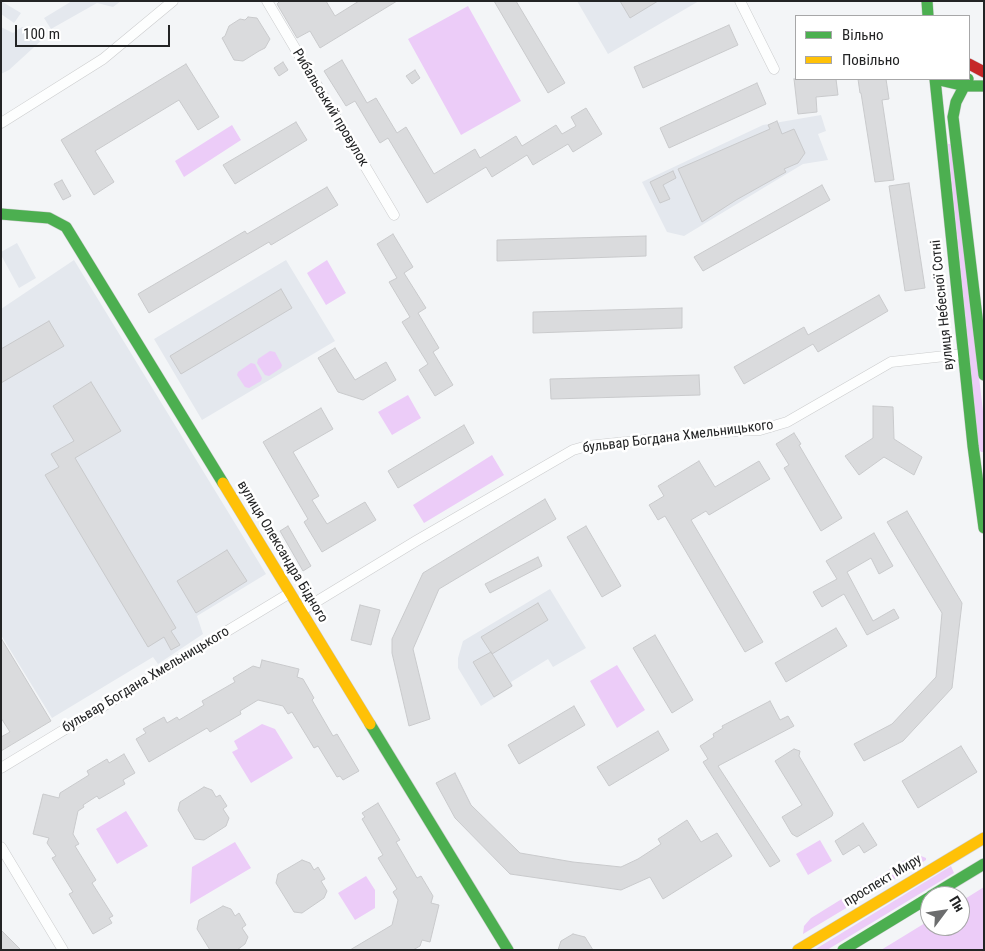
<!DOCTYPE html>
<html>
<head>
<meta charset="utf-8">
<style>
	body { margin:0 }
	#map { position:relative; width:985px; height:951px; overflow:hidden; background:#f3f5f7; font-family:"Roboto Condensed",sans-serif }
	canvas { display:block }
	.frame { position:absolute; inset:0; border:2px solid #232425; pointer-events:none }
	.legend { position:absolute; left:795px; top:15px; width:175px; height:65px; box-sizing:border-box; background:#fff; border:1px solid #a7a7a8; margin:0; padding:6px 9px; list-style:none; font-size:15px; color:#232425 }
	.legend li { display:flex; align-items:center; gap:10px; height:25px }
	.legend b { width:25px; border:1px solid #a7a7a8 }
	.north { position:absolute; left:920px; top:886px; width:50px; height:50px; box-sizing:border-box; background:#fff; border:1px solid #a7a7a8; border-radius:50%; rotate:59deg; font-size:14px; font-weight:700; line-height:20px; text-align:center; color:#232425 }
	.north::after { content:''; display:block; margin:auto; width:18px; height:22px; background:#6c6d6e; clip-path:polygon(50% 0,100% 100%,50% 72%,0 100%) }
	.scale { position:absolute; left:15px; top:25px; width:155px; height:22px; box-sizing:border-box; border:2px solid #232425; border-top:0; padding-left:6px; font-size:15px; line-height:18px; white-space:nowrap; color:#232425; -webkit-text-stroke:4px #fff; paint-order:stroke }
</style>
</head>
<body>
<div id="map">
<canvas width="985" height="951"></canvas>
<div class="frame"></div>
<ul class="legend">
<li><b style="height:6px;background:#4caf50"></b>Вільно</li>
<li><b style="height:6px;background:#ffc107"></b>Повільно</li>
</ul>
<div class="north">Пн</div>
<div class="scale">100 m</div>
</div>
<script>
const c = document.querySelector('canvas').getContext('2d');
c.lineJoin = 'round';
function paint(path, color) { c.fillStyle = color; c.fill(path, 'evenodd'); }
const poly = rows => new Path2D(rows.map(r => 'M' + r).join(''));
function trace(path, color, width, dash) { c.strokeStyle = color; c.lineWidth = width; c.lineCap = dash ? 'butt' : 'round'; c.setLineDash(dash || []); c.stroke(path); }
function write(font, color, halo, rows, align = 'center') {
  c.font = font + ' "Roboto Condensed",sans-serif'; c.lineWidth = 5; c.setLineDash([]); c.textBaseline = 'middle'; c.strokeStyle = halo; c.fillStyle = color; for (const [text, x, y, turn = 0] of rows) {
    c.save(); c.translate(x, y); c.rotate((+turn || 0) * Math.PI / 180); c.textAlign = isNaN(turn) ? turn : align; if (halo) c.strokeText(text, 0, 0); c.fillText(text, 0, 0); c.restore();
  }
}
const built = poly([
	[1,1,21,13,14,23,1,14],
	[72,1,121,1,113,7,97,3,51,29,44,18],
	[577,1,699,1,608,54],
	[1,27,13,33,22,27,37,32,44,38,9,70,1,74],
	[821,115,826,131,818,134,828,160,803,164,684,236,667,232,642,182,763,125],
	[17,243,36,278,19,288,1,255,1,252],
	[74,260,266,574,197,616,203,634,158,664,153,657,52,718,1,635,1,309],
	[286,260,335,341,202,420,154,339],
	[550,589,586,648,553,667,548,659,511,682,513,686,481,706,458,668,458,658,463,641]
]);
const green = poly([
	[468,6,521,101,461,135,408,39],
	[232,125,241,140,184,177,175,161],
	[948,144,951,144,952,146,984,420,984,452,981,452,979,449],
	[327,260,346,293,326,305,307,273],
	[270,351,275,352,282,365,281,368,269,376,265,375,257,363,258,359],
	[251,363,255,364,262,378,261,381,249,388,245,387,237,375,238,372],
	[408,395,421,418,392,435,378,412],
	[492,455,504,475,424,523,413,505],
	[617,665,645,710,617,728,590,681],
	[262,724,275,729,293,758,251,783,232,752,238,749,234,741],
	[126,811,148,846,117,864,96,829],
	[820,840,832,861,808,875,796,854],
	[235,842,251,868,190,904,192,867],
	[921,856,926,858,926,860,803,934,804,926,811,918,905,860],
	[951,866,954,873,827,950,814,950],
	[366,876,375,890,375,908,355,920,338,893],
	[984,887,984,950,881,950,930,920,930,926,960,926,960,902]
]);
const building = poly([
	[280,1,326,1,335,16,359,1,397,1,320,48,310,31,297,38,277,4,280,1],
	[494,1,516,1,565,83,548,93,494,1],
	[620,1,658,1,630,18,620,1],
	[248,17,257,18,270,39,265,48,259,51,243,61,234,60,222,38,225,36,229,26,240,19,245,20,248,17],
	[729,25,738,45,643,88,634,67,729,25],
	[342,60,367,103,376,98,397,133,406,127,434,174,475,149,480,158,516,136,522,146,556,125,562,134,576,126,571,117,586,108,602,134,573,152,568,144,533,165,527,155,492,177,486,167,427,203,388,138,380,143,355,101,346,106,324,71,342,60],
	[283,62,288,70,279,76,274,68,283,62],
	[186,64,219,117,198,130,179,100,95,151,114,182,94,195,61,140,186,64],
	[415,70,420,78,412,84,406,76,415,70],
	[794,79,836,79,838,95,816,97,817,112,798,114,794,79],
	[858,79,886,79,889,99,882,100,894,180,875,182,861,93,860,93,858,79],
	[757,83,766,104,669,148,660,128,757,83],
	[777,121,782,134,794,129,795,131,805,153,798,163,784,169,786,172,736,200,702,222,678,169,770,129,768,125,777,121],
	[296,122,307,140,235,184,223,165,296,122],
	[673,171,676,178,663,185,670,199,660,203,650,182,673,171],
	[62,180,71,196,63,200,54,184,62,180],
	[909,183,925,288,905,291,889,186,909,183],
	[822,185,830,200,703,271,694,257,822,185],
	[327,187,338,205,271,245,269,242,149,313,138,294,245,231,247,234,327,187],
	[393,234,413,267,404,273,426,308,418,313,439,348,433,352,453,385,435,396,419,370,428,364,402,322,410,317,389,282,397,278,377,244,393,234],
	[646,236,646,256,497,261,497,240,646,236],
	[281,289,292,308,181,374,170,356,281,289],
	[879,295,888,311,818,352,813,344,744,384,734,367,804,327,808,335,879,295],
	[682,308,682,328,533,333,533,312,682,308],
	[49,321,64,346,1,383,1,349,49,321],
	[335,348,355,380,386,362,396,380,363,400,338,392,318,358,335,348],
	[699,375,700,395,551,399,550,379,699,375],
	[91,382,121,431,75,458,176,628,171,631,180,645,171,650,164,637,148,647,45,475,59,467,51,454,74,441,53,406,91,382],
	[873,406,893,407,894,439,922,457,914,475,884,457,859,475,845,456,873,438,873,406],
	[321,408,333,429,293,452,319,496,312,500,327,524,365,502,376,520,322,552,304,522,308,519,263,442,321,408],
	[464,425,474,443,398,488,388,471,464,425],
	[794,433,801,444,799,445,842,518,821,531,784,468,789,465,776,444,794,433],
	[699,461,715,487,759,461,770,479,709,515,706,511,691,520,763,642,745,652,665,516,658,520,649,505,664,496,658,486,699,461],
	[545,499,556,519,439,589,413,649,430,719,409,726,392,653,392,639,423,573,545,499],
	[907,511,962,603,952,688,903,741,864,761,854,744,892,724,936,677,942,613,887,522,907,511],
	[288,526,311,566,303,571,280,531,288,526],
	[586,526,621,586,602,597,567,537,586,526],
	[874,533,893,566,879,574,871,558,847,572,873,621,894,609,899,618,867,635,844,594,822,607,813,592,837,579,826,561,874,533],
	[227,550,247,581,196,613,177,581,227,550],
	[538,557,542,566,490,593,485,584,538,557],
	[538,603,548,620,492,654,481,637,538,603],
	[360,605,380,610,371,645,351,640,360,605],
	[836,628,847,646,786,682,775,663,836,628],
	[655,635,693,700,672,713,633,648,655,635],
	[1,638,51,721,1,751,1,737,10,732,1,718,1,638],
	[491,652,512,686,494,697,473,662,491,652],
	[262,660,299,669,297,677,303,679,314,698,312,700,333,736,337,734,359,771,343,780,340,776,337,777,318,746,314,748,292,712,288,714,283,706,258,700,240,711,241,714,210,732,207,728,149,762,136,739,146,733,143,729,164,717,167,723,177,717,179,720,204,705,202,701,235,682,233,678,253,666,260,668,262,660],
	[770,701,780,720,788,716,794,726,718,766,780,861,770,867,703,762,708,759,700,746,714,737,713,734,723,728,722,726,770,701],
	[574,706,585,725,519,764,508,745,574,706],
	[658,731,669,750,609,786,597,767,658,731],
	[961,746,977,772,918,808,902,781,961,746],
	[794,749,800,751,799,756,833,813,832,816,797,837,792,834,782,817,802,805,775,761,794,749],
	[124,754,135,773,123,780,125,784,99,799,97,796,83,805,84,807,78,811,73,834,79,844,75,846,96,880,92,883,113,916,109,918,112,923,93,934,69,894,73,892,52,858,56,856,47,843,49,838,33,834,43,794,59,798,60,793,89,775,87,771,107,759,109,763,124,754],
	[455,773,471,805,520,853,573,862,621,867,638,859,661,844,658,839,687,820,701,842,717,833,732,856,663,899,650,877,621,890,510,874,455,818,436,783,455,773],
	[204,787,212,790,216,797,220,795,227,806,223,809,229,818,226,826,204,840,195,839,178,810,180,802,204,787],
	[378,803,400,840,396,842,417,878,421,876,433,896,431,903,439,905,430,942,422,940,420,946,413,950,350,950,392,925,398,900,393,892,397,889,378,858,383,855,362,819,365,817,362,813,378,803],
	[863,823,877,845,864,853,859,845,843,855,835,841,863,823],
	[302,860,310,863,314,870,318,867,325,879,321,881,327,891,324,898,302,913,294,912,276,883,278,874,302,860],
	[223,906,231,909,235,916,239,913,246,925,242,928,248,937,245,944,237,950,210,950,197,929,199,920,223,906],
	[1,930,21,950,1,950,1,930],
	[573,934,585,937,593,950,558,950,561,941,573,934]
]);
const street = poly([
	[267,1,394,215],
	[740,1,774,69],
	[1,123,103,59,173,1],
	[301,611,416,541,573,450,587,446,735,431,760,430,787,422,891,362,963,354],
	[1,768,290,593],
	[1,847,63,950]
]);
const fast = poly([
	[927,1,928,16],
	[935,79,973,446,984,528],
	[935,79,965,86,984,86],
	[968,79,956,102,953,117,984,375],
	[1,214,49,218,66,227,223,483],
	[370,724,508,950],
	[931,896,984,864],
	[843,950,930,897]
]);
const slow = poly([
	[223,483,370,724],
	[798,950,984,838]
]);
const jam = poly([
	[969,64,984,72]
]);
const streetNames = [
	["Рибальський провулок",330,108,59],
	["вулиця Небесної Сотні",943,305,-96],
	["бульвар Богдана Хмельницького",678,437,-7],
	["вулиця Олександра Бідного",282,552,59],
	["бульвар Богдана Хмельницького",146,680,-31],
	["проспект Миру",883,881,-31]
];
paint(built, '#e4e8ee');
paint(green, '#ecccf8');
paint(building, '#dadbdd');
trace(building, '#c9cacc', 1);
trace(street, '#cbcccd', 11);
trace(fast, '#cbcccd', 12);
trace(slow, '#cbcccd', 12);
trace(jam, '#cbcccd', 12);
trace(street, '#fdfefe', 10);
trace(fast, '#4caf50', 11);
trace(slow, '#ffc107', 11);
trace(jam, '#c62828', 11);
write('14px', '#232425', '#fff', streetNames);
</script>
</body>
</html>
